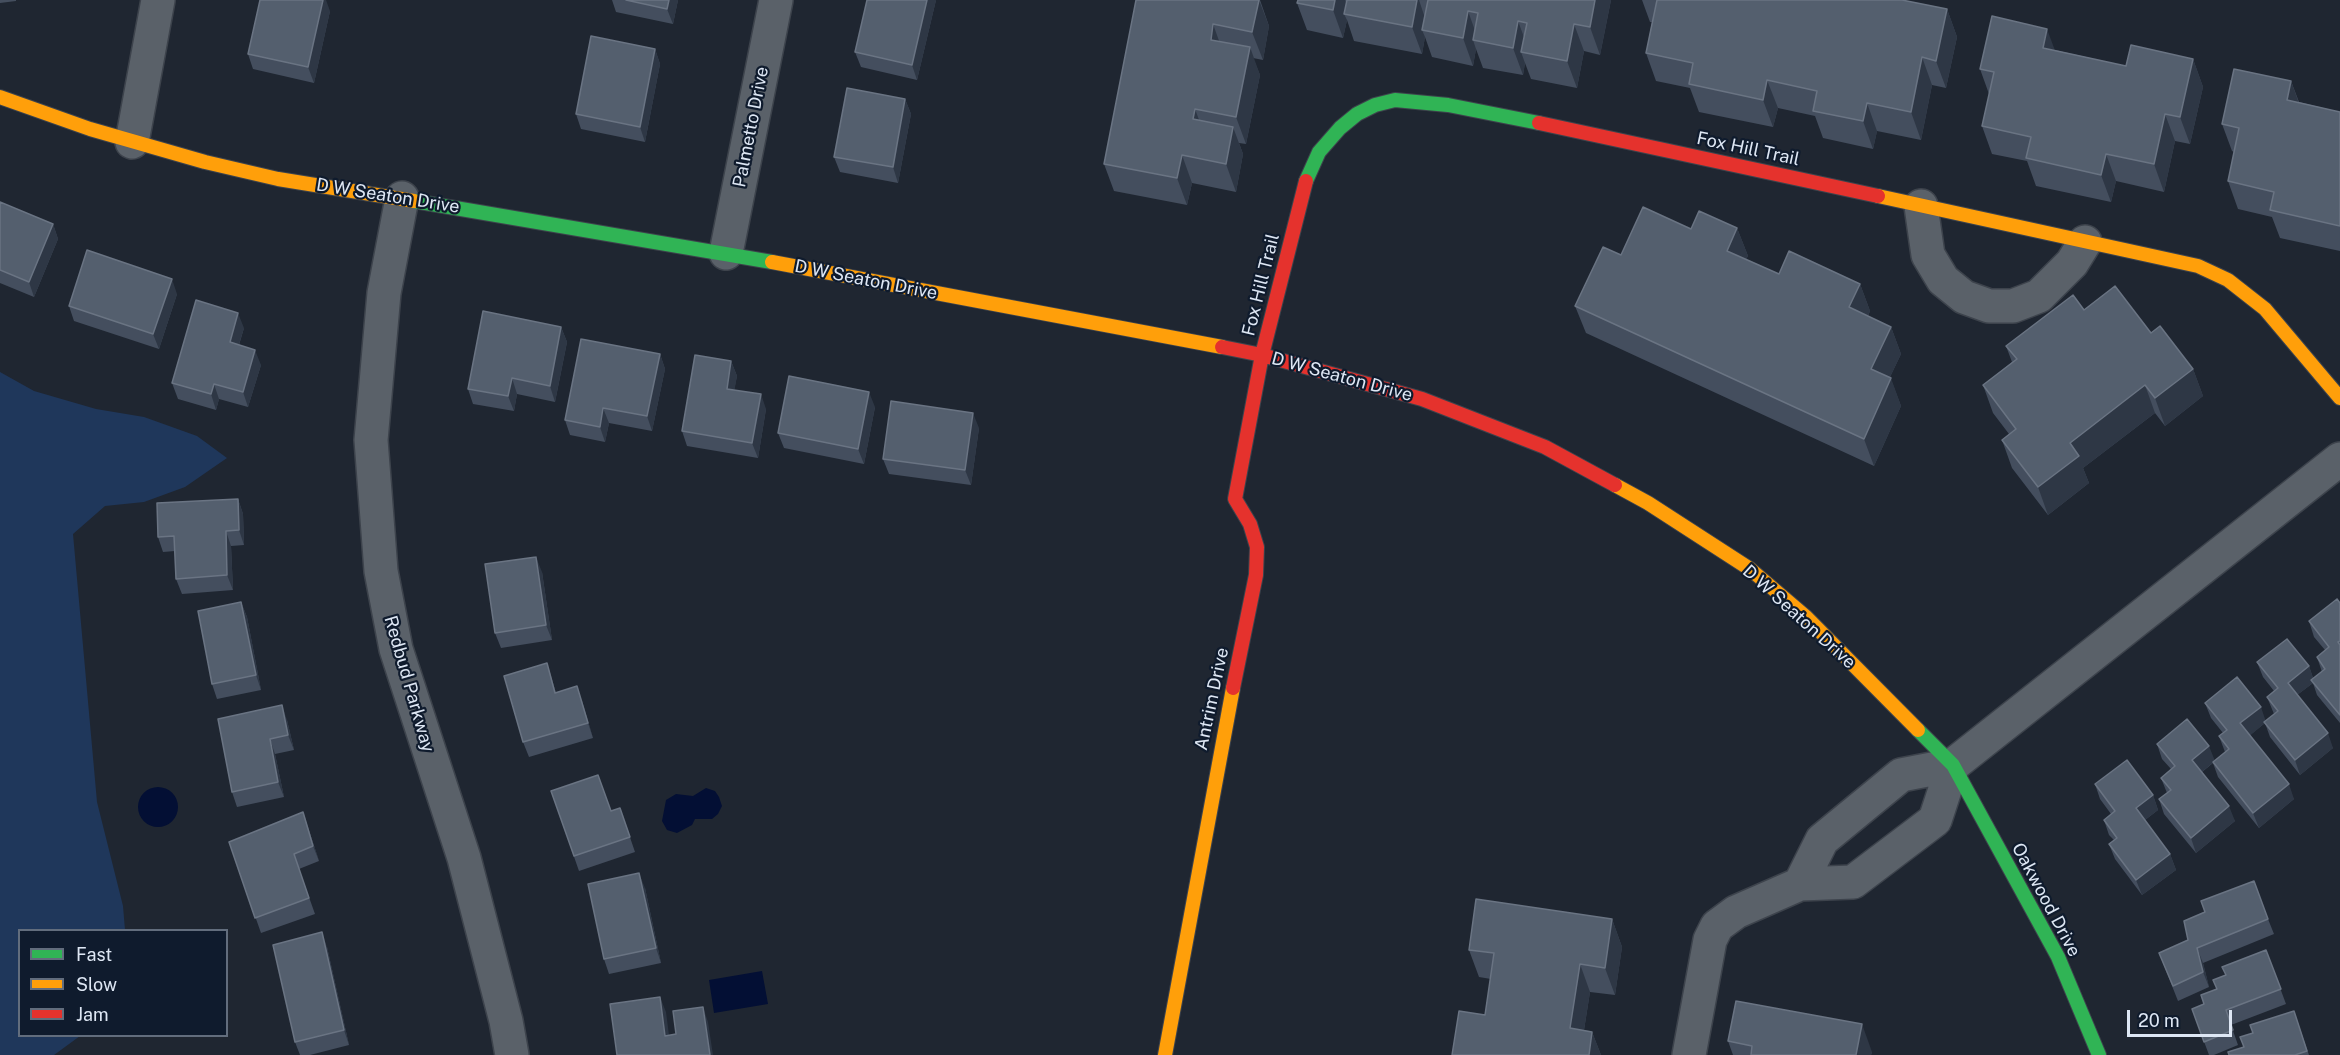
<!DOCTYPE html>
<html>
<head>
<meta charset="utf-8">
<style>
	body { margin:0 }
	#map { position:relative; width:2340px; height:1055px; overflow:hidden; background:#1f2631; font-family:"Public Sans",sans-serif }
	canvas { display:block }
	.legend { position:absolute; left:18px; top:929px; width:210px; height:108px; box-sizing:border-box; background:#0f1b2d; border:2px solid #626d7d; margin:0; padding:8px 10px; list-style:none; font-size:18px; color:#dee7f4 }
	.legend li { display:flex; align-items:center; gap:12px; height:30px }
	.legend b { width:30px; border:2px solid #626d7d }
	.scale { position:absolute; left:2127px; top:1010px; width:105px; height:27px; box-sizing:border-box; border:3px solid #dee7f4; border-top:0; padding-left:8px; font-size:18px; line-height:21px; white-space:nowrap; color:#dee7f4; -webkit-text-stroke:4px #0f1b2d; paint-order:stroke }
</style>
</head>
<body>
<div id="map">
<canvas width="2340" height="1055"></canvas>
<ul class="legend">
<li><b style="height:8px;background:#30b455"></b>Fast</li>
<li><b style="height:8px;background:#ff9f0a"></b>Slow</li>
<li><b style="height:8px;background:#e5322d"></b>Jam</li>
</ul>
<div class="scale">20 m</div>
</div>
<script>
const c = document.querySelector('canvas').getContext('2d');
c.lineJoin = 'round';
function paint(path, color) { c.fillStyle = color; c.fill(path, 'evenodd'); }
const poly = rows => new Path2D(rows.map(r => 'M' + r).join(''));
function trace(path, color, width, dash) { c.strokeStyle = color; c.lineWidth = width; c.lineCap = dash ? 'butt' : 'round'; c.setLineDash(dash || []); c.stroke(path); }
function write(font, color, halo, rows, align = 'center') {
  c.font = font + ' "Public Sans",sans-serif'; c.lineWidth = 4.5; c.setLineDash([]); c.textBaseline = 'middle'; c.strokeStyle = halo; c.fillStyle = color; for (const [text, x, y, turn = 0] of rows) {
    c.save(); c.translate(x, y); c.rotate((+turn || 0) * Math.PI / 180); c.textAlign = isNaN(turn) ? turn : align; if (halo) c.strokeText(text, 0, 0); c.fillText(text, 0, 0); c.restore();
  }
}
const green = poly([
	[0,372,34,391,96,409,144,417,197,436,227,458,185,487,144,502,105,506,73,534,97,802,123,906,125,930,20,930,20,1036,80,1036,54,1055,0,1055]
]);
const water = poly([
	'138 807a20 20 0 1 1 40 0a20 20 0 1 1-40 0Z',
	[706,788,715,791,719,797,722,806,718,814,712,819,695,819,692,825,677,833,667,830,662,821,666,800,676,794,693,796],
	[762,971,768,1004,714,1013,709,980]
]);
const street = poly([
	[132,142,158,0],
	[402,198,384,293,371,440,381,571,396,649,464,858,506,1021,512,1055],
	[1921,206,1928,255,1943,280,1964,297,1989,306,2013,306,2039,296,2072,263,2085,242],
	[726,253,776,0],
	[1953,765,1935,820,1853,882,1800,884,1822,840,1901,775,1953,765,2340,459],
	[1689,1055,1710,940,1717,926,1736,912,1800,884]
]);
const fast = poly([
	[1306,181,1319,152,1340,128,1357,114,1375,105,1395,100,1448,105,1539,123],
	[414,201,772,262],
	[1918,730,1953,765,2058,957,2099,1055]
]);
const slow = poly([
	[0,97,90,129,205,162,278,179,414,201],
	[1878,196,2198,266,2228,280,2265,309,2340,398],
	[772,262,1222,347],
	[1615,485,1648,503,1750,569,1805,616,1918,730],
	[1165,1055,1233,688]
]);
const jam = poly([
	[1539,123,1878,196],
	[1222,347,1262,355,1422,399,1545,447,1615,485],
	[1233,688,1256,575,1257,547,1250,524,1235,499,1262,355,1306,181]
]);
const wall = poly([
	[0,0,16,0,16,1,0,3],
	[612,0,678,0,673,24,616,12],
	[936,0,917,80,861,67,855,52],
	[1136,0,1260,0,1269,26,1263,60,1253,58,1260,75,1246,144,1239,143,1243,154,1236,192,1192,183,1187,205,1114,191,1104,164],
	[1298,0,1611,0,1600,55,1584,51,1577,88,1531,79,1525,63,1523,75,1483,68,1476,49,1473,66,1432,57,1425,37,1422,54,1354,41,1347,20,1343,38,1307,30,1297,3],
	[1642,0,1902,0,1947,9,1957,37,1946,88,1932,85,1921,140,1877,131,1873,149,1823,138,1815,116,1778,108,1773,127,1699,112,1690,88,1656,81,1646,53,1652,22,1650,22],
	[330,11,314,83,253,69,248,54],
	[655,49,660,64,645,142,581,129,576,114],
	[2055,50,2126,66,2193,59,2203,87,2190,144,2175,141,2164,192,2116,181,2111,202,2036,186,2027,161,1992,154,1982,126,1989,94,1980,69],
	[2291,81,2299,102,2340,112,2340,251,2280,238,2272,217,2238,209,2228,181,2234,152,2232,151,2222,124],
	[905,99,911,114,898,183,840,172,834,157],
	[0,202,53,224,58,239,34,297,0,283],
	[1737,228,1748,256,1746,259,1779,274,1860,284,1870,311,1868,316,1891,327,1901,354,1890,377,1901,406,1874,466,1586,333,1575,306,1621,255,1691,229],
	[177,294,159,349,74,321,69,306],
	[2084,310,2151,333,2193,369,2203,396,2165,426,2155,413,2083,468,2089,483,2048,515,2012,468,2002,440,2009,434,1993,413,1983,385,2012,362,2006,346],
	[561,327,567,342,555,402,517,394,514,411,473,404,468,389],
	[244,328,239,345,261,365,248,407,219,399,216,410,178,399,172,383],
	[660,354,665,369,652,431,609,423,605,442,570,435,565,420],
	[731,361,737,376,734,390,766,409,758,458,687,446,682,431],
	[875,407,864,464,784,448,778,433],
	[979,428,971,485,889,474,883,459],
	[238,499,243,514,244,545,231,546,233,590,182,594,176,579,175,551,163,552,158,537],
	[542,572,552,640,501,648,495,633],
	[241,602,247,617,261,690,217,699,212,684],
	[2340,603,2340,723,2317,695,2313,683,2297,695,2333,748,2300,775,2270,737,2265,723,2250,735,2294,799,2259,828,2218,777,2213,763,2202,772,2235,821,2196,853,2164,814,2159,799,2167,793,2161,778,2171,769,2162,759,2157,744,2214,761,2225,752,2219,736,2223,733,2211,718,2205,703,2266,721,2274,714,2267,697,2274,691,2263,677,2257,662,2309,666,2313,678,2322,672,2317,657,2325,650,2314,637,2309,621],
	[547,663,556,693,582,701,593,738,529,757,523,742],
	[218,719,287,720,294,750,275,754,284,797,237,807,232,792],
	[2095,784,2153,795,2158,810,2145,820,2170,854,2176,870,2142,895,2115,859,2109,844,2114,840,2109,835,2104,820,2111,814,2100,799],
	[551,791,611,811,620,808,635,852,579,871],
	[303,812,319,861,299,869,315,914,261,933,229,842],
	[645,888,661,963,609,974,604,959],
	[1612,919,1622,947,1615,995,1590,992,1584,1030,1592,1032,1601,1055,1452,1055,1485,1015,1491,979,1479,977,1469,950],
	[2268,919,2274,934,2203,963,2209,987,2178,1001,2159,953],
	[327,947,349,1045,310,1055,300,1055,295,1042],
	[2266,950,2286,1004,2231,1025,2238,1045,2214,1055,2209,1055,2192,1009,2204,1004,2226,975],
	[2294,1011,2309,1055,2229,1055,2244,1047,2253,1033],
	[1728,1041,1872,1052,1871,1055,1733,1055]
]);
const shadedWall = poly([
	[323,0,326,0,330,11,314,83,308,67],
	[669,0,678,0,673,24,667,9],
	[927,0,936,0,917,80,912,65],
	[1259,0,1269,26,1263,60,1252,32],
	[1335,0,1345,0,1349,11,1344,14,1347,20,1343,38,1333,10],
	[1417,0,1419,0,1427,24,1422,30,1425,37,1422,54,1412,27],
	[1595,0,1611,0,1600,55,1590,27],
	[1947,9,1957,37,1946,88,1936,61],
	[1468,11,1478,39,1473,40,1476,49,1473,66,1463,38],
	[1518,21,1528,48,1521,52,1525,63,1523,75,1513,48],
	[1213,24,1223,52,1211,40],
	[1574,24,1584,51,1577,88,1567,61],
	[2047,29,2057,56,2043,48],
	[1250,47,1260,75,1246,144,1236,117],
	[655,49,660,64,645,142,640,127],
	[1922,57,1932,85,1921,140,1911,112],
	[2193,59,2203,87,2190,144,2180,117],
	[1767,80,1778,108,1773,127,1763,100],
	[2291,81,2301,109,2287,100],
	[905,99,911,114,898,183,893,167],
	[1867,103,1877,131,1873,149,1863,121],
	[1195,109,1205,136,1193,119],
	[2165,114,2175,141,2164,192,2154,164],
	[1233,127,1243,154,1236,192,1226,164],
	[2106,154,2116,181,2111,202,2101,175],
	[1182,155,1192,183,1187,205,1177,178],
	[53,224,58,239,34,297,29,282],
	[1737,228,1748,256,1737,278,1727,251],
	[172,279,177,294,159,349,153,334],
	[1860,284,1870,311,1859,335,1849,307],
	[238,313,244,328,235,357,230,342],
	[561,327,567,342,555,402,550,386],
	[1891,327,1901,354,1881,396,1871,369],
	[255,350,261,365,248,407,243,392],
	[660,354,665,369,652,431,647,416],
	[731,361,737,376,732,404,727,389],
	[2193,369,2203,396,2165,426,2155,398],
	[512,378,517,394,514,411,508,396],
	[1891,378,1901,406,1874,466,1864,439],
	[214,384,219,399,216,410,211,394],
	[2145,385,2155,413,2083,468,2089,483,2048,515,2038,487,2070,443],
	[869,392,875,407,864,464,858,449],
	[761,394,766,409,758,458,752,443],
	[603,408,609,423,605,442,600,427],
	[973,413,979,428,971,485,965,470],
	[238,499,243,514,244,545,239,530],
	[226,531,231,546,233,590,227,575],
	[536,557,542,572,552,640,546,625],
	[241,602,247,617,261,690,256,675],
	[547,663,552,679,560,708,555,693],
	[2309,666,2314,681,2311,680,2313,683,2293,698,2288,683],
	[577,686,582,701,593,738,588,723],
	[282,705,287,720,294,750,288,735],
	[2261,707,2266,722,2246,739,2240,723],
	[2328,733,2333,748,2300,775,2295,760],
	[270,739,275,754,284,797,278,782],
	[2209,746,2215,761,2198,775,2192,760],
	[2289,784,2294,799,2259,828,2253,813],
	[2153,795,2158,810,2141,823,2136,808],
	[2229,806,2235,821,2196,853,2191,838],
	[303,812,308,827,319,861,313,846],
	[2170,854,2176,870,2142,895,2136,880],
	[639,873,645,888,661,963,656,948],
	[1612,919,1622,947,1615,995,1605,968],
	[322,932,327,947,349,1045,344,1030],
	[2197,948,2203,963,2209,987,2203,972],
	[1580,964,1590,992,1580,1055,1570,1028],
	[660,997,666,1012,671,1051,665,1036],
	[703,1007,708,1022,713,1055,710,1055],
	[1862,1024,1872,1052,1871,1055,1856,1055],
	[1592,1032,1601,1055,1589,1055]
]);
const building = poly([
	[260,0,323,0,308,67,248,54,260,0],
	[626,0,669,0,667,9,626,0],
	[867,0,927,0,912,65,855,52,867,0],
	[1136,0,1259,0,1252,32,1213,24,1211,40,1250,47,1236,117,1195,109,1193,119,1233,127,1226,164,1182,155,1177,178,1104,164,1136,0],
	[1298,0,1335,0,1333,10,1297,3,1298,0],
	[1347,0,1417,0,1412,27,1344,14,1347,0],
	[1428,0,1595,0,1590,27,1574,24,1567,61,1521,52,1527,23,1518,21,1513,48,1473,40,1478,13,1468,11,1463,38,1422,30,1428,0],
	[1657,0,1902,0,1947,9,1936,61,1922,57,1911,112,1867,103,1863,121,1813,111,1817,91,1767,80,1763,100,1689,84,1693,63,1646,53,1657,0],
	[1992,16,2047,29,2043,48,2126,66,2131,45,2193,59,2180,117,2165,114,2154,164,2106,154,2101,175,2026,158,2031,137,1982,126,1994,72,1980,69,1992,16],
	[591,36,655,49,640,127,576,114,591,36],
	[2234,69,2291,81,2287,100,2340,112,2340,226,2270,210,2274,192,2228,181,2239,128,2222,124,2234,69],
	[847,88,905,99,893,167,834,157,847,88],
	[0,202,53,224,29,282,0,270,0,202],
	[1643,207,1691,229,1699,211,1737,228,1727,251,1779,274,1789,251,1860,284,1849,307,1891,327,1871,369,1891,378,1864,439,1575,306,1603,247,1621,255,1643,207],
	[87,250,172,279,153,334,69,306,87,250],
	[2115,286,2151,333,2160,326,2193,369,2155,398,2145,385,2070,443,2079,456,2038,487,2002,440,2016,429,1983,385,2017,359,2006,346,2073,295,2084,310,2115,286],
	[196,300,238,313,230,342,255,350,243,392,214,384,211,394,172,383,196,300],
	[483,311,561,327,550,386,512,378,508,396,468,389,483,311],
	[581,339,660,354,647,416,603,408,600,427,565,420,581,339],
	[695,355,731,361,727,389,761,394,752,443,682,431,695,355],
	[789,376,869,392,858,449,778,433,789,376],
	[891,401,973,413,965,470,883,459,891,401],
	[238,499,239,530,226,531,227,575,176,579,174,536,158,537,157,503,238,499],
	[536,557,546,625,495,633,485,564,536,557],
	[2337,599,2340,603,2340,641,2338,642,2340,645,2340,715,2311,680,2325,669,2317,657,2329,647,2309,621,2337,599],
	[241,602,256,675,212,684,198,611,241,602],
	[2287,639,2309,666,2288,683,2328,733,2295,760,2264,722,2278,711,2267,697,2278,688,2257,662,2287,639],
	[547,663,555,693,577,686,588,723,523,742,504,676,547,663],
	[2237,677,2261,707,2240,723,2289,784,2253,813,2213,762,2229,749,2219,736,2227,730,2205,703,2237,677],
	[282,705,288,735,270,739,278,782,232,792,218,719,282,705],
	[2187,719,2209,746,2192,760,2229,806,2191,838,2159,799,2171,790,2161,778,2175,766,2157,744,2187,719],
	[2127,760,2153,795,2136,808,2170,854,2136,880,2109,844,2117,838,2104,820,2115,811,2095,784,2127,760],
	[598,775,611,811,620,808,630,837,574,856,551,791,598,775],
	[303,812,313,846,294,854,309,898,255,918,229,842,303,812],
	[639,873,656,948,604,959,588,884,639,873],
	[2254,881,2268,919,2197,948,2203,972,2173,986,2159,953,2188,940,2184,921,2205,912,2201,901,2254,881],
	[1476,899,1612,919,1605,968,1580,964,1570,1028,1592,1032,1589,1055,1452,1055,1459,1011,1485,1015,1494,953,1469,950,1476,899],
	[322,932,344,1030,295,1042,273,945,322,932],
	[2266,950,2281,989,2226,1010,2233,1030,2204,1042,2192,1009,2204,1004,2201,995,2217,989,2213,980,2226,975,2222,967,2266,950],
	[660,997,665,1036,676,1034,673,1011,703,1007,710,1055,617,1055,610,1004,660,997],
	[1736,1001,1862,1024,1856,1055,1751,1055,1752,1046,1728,1041,1736,1001],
	[2294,1011,2307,1051,2295,1055,2229,1055,2228,1052,2244,1047,2240,1037,2253,1033,2250,1025,2294,1011]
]);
const streetNames = [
	["Palmetto Drive",751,127,-79],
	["Fox Hill Trail",1748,149,12],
	["D W Seaton Drive",388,196,9],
	["D W Seaton Drive",866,280,11],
	["Fox Hill Trail",1261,285,-76],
	["D W Seaton Drive",1342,377,15],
	["D W Seaton Drive",1799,617,42],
	["Redbud Parkway",409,684,74],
	["Antrim Drive",1212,699,-78],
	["Oakwood Drive",2046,900,62]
];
paint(green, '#1f375b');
paint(water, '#030f34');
trace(street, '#3d434c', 36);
trace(fast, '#3d434c', 16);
trace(slow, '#3d434c', 16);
trace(jam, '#3d434c', 16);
trace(street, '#5a6169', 33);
trace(fast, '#30b455', 14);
trace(slow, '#ff9f0a', 14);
trace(jam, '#e5322d', 14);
paint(wall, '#444e5e');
paint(shadedWall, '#2e3745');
paint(building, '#545f6e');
trace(building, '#6a7483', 1.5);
write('18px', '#dee7f4', '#0f1b2d', streetNames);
</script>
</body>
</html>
